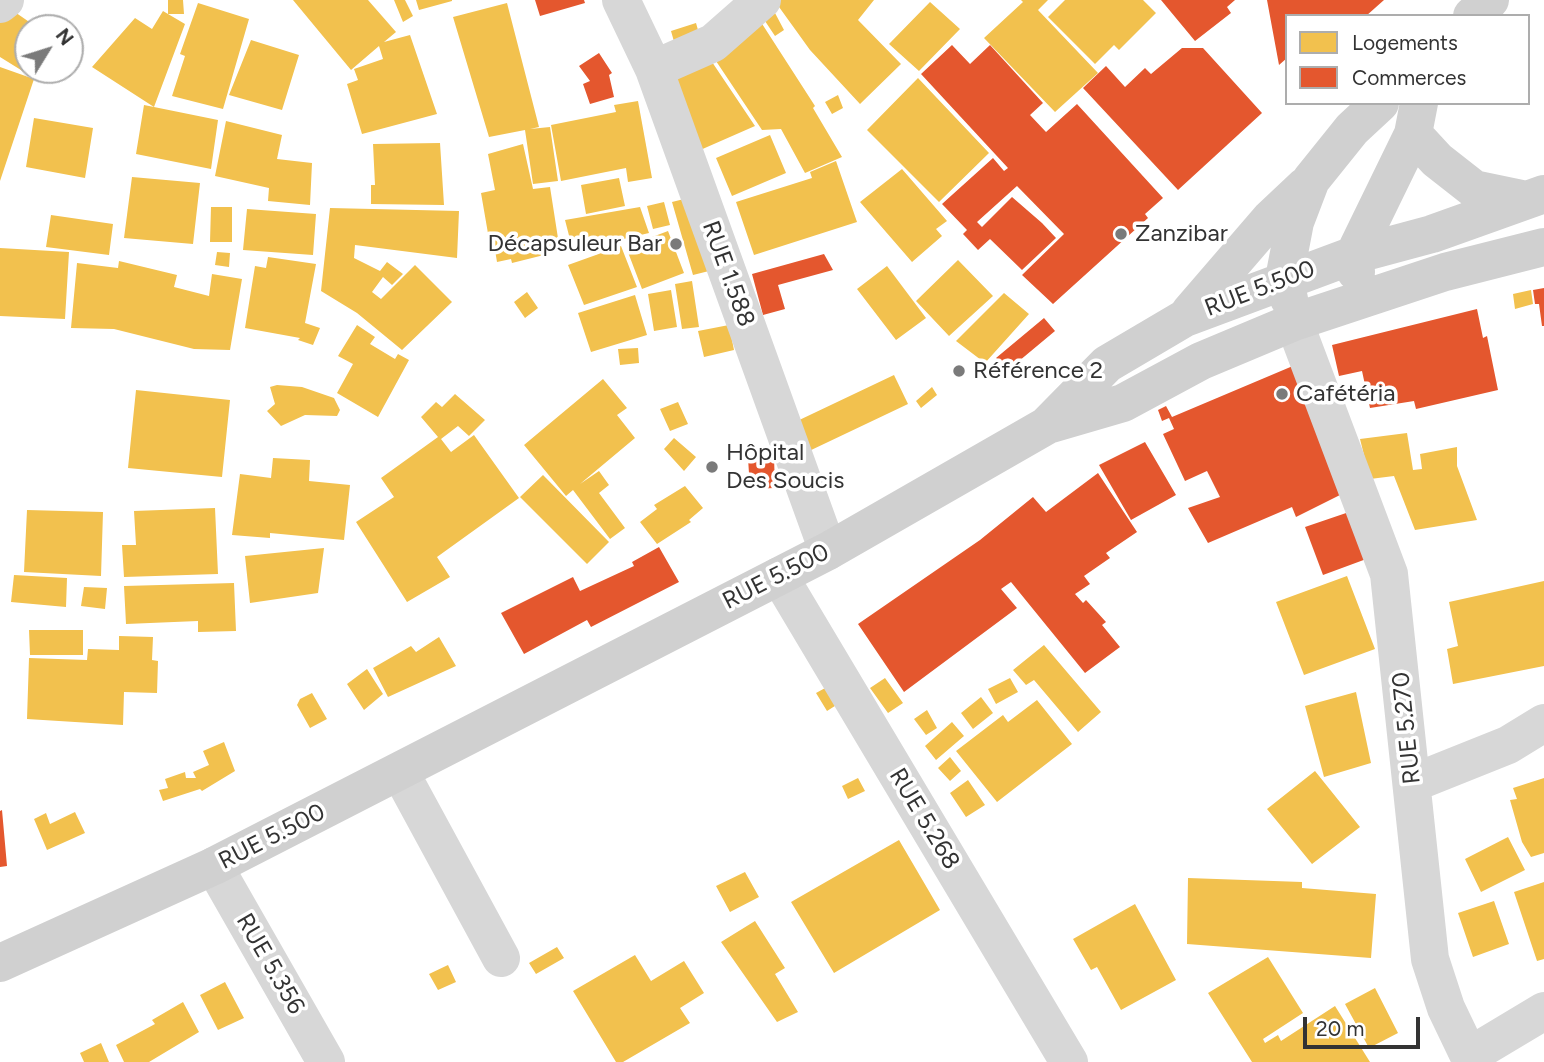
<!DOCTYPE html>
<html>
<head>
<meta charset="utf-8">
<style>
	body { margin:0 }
	#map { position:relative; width:1544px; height:1062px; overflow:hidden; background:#fff; font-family:Figtree,sans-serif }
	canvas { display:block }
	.legend { position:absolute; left:1285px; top:14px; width:245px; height:91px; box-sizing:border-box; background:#fff; border:2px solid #adadad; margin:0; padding:9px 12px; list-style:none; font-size:21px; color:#333 }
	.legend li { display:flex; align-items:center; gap:14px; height:35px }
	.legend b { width:35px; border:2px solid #adadad }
	.north { position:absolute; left:14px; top:14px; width:70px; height:70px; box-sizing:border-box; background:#fff; border:2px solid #adadad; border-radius:50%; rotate:52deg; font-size:19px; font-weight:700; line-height:28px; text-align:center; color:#333 }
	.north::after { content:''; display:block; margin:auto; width:24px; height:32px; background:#7a7a7a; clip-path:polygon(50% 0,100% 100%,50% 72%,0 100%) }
	.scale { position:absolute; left:1303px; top:1017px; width:117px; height:32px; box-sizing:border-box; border:4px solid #333; border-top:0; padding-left:9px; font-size:21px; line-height:24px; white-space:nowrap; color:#333; -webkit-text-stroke:5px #fff; paint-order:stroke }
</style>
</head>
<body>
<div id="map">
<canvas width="1544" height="1062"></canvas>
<ul class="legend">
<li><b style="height:19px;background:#f2c14e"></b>Logements</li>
<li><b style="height:19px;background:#e4572e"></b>Commerces</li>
</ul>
<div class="north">N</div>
<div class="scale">20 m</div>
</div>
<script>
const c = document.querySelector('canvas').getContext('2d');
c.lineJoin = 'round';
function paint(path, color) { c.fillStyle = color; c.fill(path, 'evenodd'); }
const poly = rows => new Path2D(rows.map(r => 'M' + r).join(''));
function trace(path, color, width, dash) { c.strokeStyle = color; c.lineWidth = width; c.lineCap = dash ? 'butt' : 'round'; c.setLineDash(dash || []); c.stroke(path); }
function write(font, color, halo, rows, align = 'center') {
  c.font = font + ' Figtree,sans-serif'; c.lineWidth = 7; c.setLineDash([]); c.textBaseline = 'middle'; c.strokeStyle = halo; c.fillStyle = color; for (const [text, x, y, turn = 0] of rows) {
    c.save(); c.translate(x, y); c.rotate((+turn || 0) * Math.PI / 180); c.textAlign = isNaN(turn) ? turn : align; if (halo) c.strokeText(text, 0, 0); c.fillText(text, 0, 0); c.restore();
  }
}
const homes = poly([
	[168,0,183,0,184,14,168,14,185,24,154,107,218,120,211,169,136,154,144,105,154,107,92,67,135,18,152,29,163,11,168,14],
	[293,0,368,0,396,32,384,42,410,35,437,114,362,134,347,84,358,80,354,69,383,59,379,46,351,70],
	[394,0,405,0,413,16,403,22],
	[416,0,452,0,452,1,419,10],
	[774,0,874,0,858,20,901,64,860,104,810,50],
	[1021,0,1048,0,1038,10,1098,73,1055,112,984,38,1023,2],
	[1065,0,1143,0,1156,13,1119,50,1114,45,1095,64,1048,17],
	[930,2,960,29,919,71,889,44],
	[198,3,249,19,223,109,172,96,185,56,180,54],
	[507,3,539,127,530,129,550,127,558,181,533,184,525,130,489,137,453,17],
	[9,8,38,28,28,28,28,70,43,70,37,80,0,57,0,21],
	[775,13,784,30,775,36,765,21],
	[757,16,815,106,813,108,842,157,805,173,781,129,762,130,712,55],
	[696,23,700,37,675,45,671,31],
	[251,40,299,55,282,110,229,95],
	[710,59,755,126,698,151,665,83],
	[0,67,34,79,0,181],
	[918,78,989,153,939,202,867,130],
	[838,95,843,108,832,114,825,102],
	[638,101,652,178,628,182,626,168,561,181,551,125,616,112,614,105],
	[34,118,93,128,85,178,26,167],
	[226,121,282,135,277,159,312,163,310,205,268,201,269,188,215,176],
	[770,135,786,173,732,196,716,158],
	[440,143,444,205,371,204,371,185,375,185,373,144],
	[523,144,533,189,550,187,560,251,512,263,511,259,497,262,494,244,490,245,481,193,495,190,488,154],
	[836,161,857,222,754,255,736,202,812,178,810,172],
	[902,169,947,221,936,229,942,236,912,262,860,202],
	[132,177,200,183,193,244,124,238],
	[619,178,625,206,586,214,581,185],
	[688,198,709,271,693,275,672,202],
	[664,202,670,225,653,229,647,206],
	[211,207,232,207,232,242,210,242],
	[640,207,649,233,573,251,565,220],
	[330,208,459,211,457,258,355,245,354,258,380,271,387,262,403,274,392,285,383,277,372,292,381,299,415,265,452,302,402,350,357,313,321,291],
	[247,209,316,214,313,255,243,250],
	[51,215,113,224,109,255,46,247],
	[668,231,684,273,642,289,626,247],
	[621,246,637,287,584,305,568,265],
	[0,248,69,252,65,319,0,316],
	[217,252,230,253,229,267,215,265],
	[268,257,316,264,305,323,320,328,313,345,298,340,300,338,245,328,255,266,266,268],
	[958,260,993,296,949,336,916,301],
	[119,261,177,275,174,287,209,296,212,274,242,279,230,350,194,349,114,329,71,328,77,263,118,268],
	[887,266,926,318,896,340,857,289],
	[692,281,699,327,682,329,675,284],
	[671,290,677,327,654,331,648,294],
	[1531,290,1533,304,1515,309,1513,294],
	[527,292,538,308,525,318,514,302],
	[1004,293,1029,314,985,363,956,341],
	[635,295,647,335,591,352,578,313],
	[357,325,375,337,370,344,395,359,398,354,409,360,378,417,337,393,353,364,338,356],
	[729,325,734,350,704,357,698,331],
	[638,348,639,363,620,365,618,349],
	[894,375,908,404,807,452,793,423],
	[603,379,627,408,617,415,635,438,580,484,599,471,609,485,599,493,625,528,610,539,573,490,566,496,524,445],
	[277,385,302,387,334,398,340,410,337,416,305,415,281,426,267,411,275,404,270,387],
	[932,387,937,395,921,408,916,401],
	[136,390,230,400,222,477,128,468],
	[455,394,485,420,469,436,458,426,441,439,451,452,474,435,519,498,437,557,450,577,407,602,356,522,394,497,381,478,438,437,421,417,436,402,442,407],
	[678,402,688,424,670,431,660,409],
	[1407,433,1413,470,1422,469,1420,454,1457,447,1457,466,1477,520,1415,530,1394,476,1370,479,1360,439],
	[674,438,696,457,684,471,664,449],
	[273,458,310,460,309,481,350,485,344,540,270,533,270,538,232,535,240,474,271,478],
	[543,475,609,542,587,564,520,497],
	[685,486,703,508,689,520,691,522,657,544,640,522,657,509,654,505],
	[215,508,218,574,124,577,122,545,136,545,134,511],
	[27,510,103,512,101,576,24,572],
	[324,548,318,593,250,603,245,556],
	[14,575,67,578,66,607,11,602],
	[1347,576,1375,649,1304,675,1276,602],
	[1544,581,1544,666,1453,684,1447,649,1458,646,1449,602],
	[234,583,236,631,198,632,198,621,126,624,124,586],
	[84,587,107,588,105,609,81,606],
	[29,630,83,630,83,655,30,655],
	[119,636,153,637,152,660,158,661,157,693,124,692,123,725,27,719,29,658,87,660,88,649,119,650],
	[439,637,456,666,388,697,373,668,411,646,416,652],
	[1044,645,1101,712,1078,732,1034,680,1026,685,1013,670],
	[367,669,383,694,364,710,347,684],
	[885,678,903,703,888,713,870,688],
	[1010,678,1018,692,996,704,988,689],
	[827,687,838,704,827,711,816,693],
	[1356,692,1371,763,1324,777,1305,706],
	[312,693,327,719,310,728,297,705,300,699],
	[981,697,993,713,973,729,961,713],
	[1037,700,1072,744,997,802,956,751,1003,715,1008,722],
	[927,710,937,728,926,735,914,719],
	[952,722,964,736,936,760,925,746],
	[224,742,235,771,202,791,200,789,163,801,159,790,168,788,165,779,185,772,186,778,196,778,193,772,209,765,203,751],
	[950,757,961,771,950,781,938,768],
	[1315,771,1360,827,1312,864,1267,809],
	[858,778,865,791,848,799,842,786],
	[1544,778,1544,853,1531,857,1522,842,1510,800,1517,799,1513,788],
	[968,780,985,805,966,817,950,793],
	[75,812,85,833,47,850,34,819,46,813,50,824],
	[1508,837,1525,870,1481,892,1465,859],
	[899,840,940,910,834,973,791,902],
	[745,872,759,897,730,912,716,886],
	[1188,878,1302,882,1302,888,1376,894,1371,958,1187,944],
	[1544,882,1544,959,1537,961,1514,892],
	[1494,901,1509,944,1473,957,1458,913],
	[1135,904,1176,980,1121,1010,1097,967,1091,970,1073,939],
	[755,921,785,968,775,974,798,1012,777,1022,721,942],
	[557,947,564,958,536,974,529,963],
	[635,955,651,981,684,961,704,993,680,1008,690,1023,623,1062,616,1062,573,991],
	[1268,957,1303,1013,1263,1039,1265,1043,1278,1035,1281,1041,1335,1006,1370,1062,1252,1062,1208,993],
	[448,965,456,982,438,990,429,974],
	[225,982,244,1018,218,1030,200,995],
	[1375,988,1398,1033,1369,1048,1345,1004],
	[183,1002,199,1032,149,1062,124,1062,116,1045,155,1024,152,1020],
	[101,1043,109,1062,84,1062,80,1053]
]);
const shops = poly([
	[535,0,584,0,585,3,540,16],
	[1161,0,1235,0,1227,7,1231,13,1195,41],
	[1267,0,1384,0,1366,16,1287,16,1287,58,1279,65],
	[952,45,970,64,990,45,1043,103,1030,115,1046,132,1077,104,1163,198,1145,214,1148,218,1053,304,1022,275,1064,234,1017,186,977,222,982,227,1012,197,1042,223,1056,238,1022,270,990,239,978,250,963,234,967,230,942,204,993,158,1004,171,1008,168,921,74],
	[1182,48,1203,48,1262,113,1178,190,1083,88,1106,66,1125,87,1145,68,1151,74],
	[599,53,612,73,609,75,614,97,590,104,583,84,590,81,579,66],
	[824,254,833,270,778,285,785,309,763,315,752,274],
	[1544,288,1544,326,1542,326,1539,304,1535,304,1533,290],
	[1477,309,1483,338,1487,336,1498,390,1416,409,1414,401,1370,408,1362,371,1339,376,1332,345],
	[1044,318,1055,331,1007,371,996,358],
	[1307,360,1358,486,1296,517,1292,507,1208,543,1188,508,1220,497,1207,471,1185,481,1163,434,1174,429,1169,418,1162,421,1158,410,1166,406,1172,417],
	[1145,442,1176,495,1131,520,1099,465],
	[774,457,775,488,750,489,748,458],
	[1098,473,1137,532,1106,553,1110,558,1084,576,1090,584,1075,594,1083,603,1086,600,1106,622,1102,625,1120,647,1085,673,1011,582,1001,589,1017,608,904,692,858,624,980,540,1033,497,1046,512],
	[1352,511,1369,558,1323,575,1305,527],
	[659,547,679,582,591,627,587,620,524,654,501,613,573,577,580,591,634,566,632,562],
	[2,810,7,866,0,867,0,811]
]);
const minor = poly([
	[621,0,654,69,828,551],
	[0,4,5,0],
	[654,69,713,43,762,0],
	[1294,322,1389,574,1430,959,1446,1008,1469,1056,1544,1011],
	[779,576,1069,1062],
	[400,772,501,958],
	[1413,783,1508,745,1544,723],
	[214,866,326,1062]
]);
const secondary = poly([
	[1472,16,1490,0],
	[1413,134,1437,160,1474,189,1527,200],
	[1356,272,1354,255,1413,134,1419,103],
	[1289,299,1284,279,1295,222,1311,180,1352,129,1380,103],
	[1190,312,1271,218,1305,186],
	[1051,424,1123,403,1201,361,1294,322,1445,272,1544,247],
	[0,963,214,866,828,551,1046,426,1107,364,1185,318,1354,255,1432,234,1544,194]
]);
const markers = [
	[1121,234,7,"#7a7a7a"],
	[676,244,7,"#7a7a7a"],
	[959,371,7,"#7a7a7a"],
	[1282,394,7,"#7a7a7a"],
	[712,467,7,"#7a7a7a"]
];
const poiNames = [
	["Zanzibar",1135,234],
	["Décapsuleur Bar",662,244,"right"],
	["Référence 2",973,371],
	["Cafétéria",1296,394],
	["Hôpital",726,453],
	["Des Soucis",726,481]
];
const streetNames = [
	["RUE 1.588",728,274,70],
	["RUE 5.500",1260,289,-21],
	["RUE 5.500",776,577,-27],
	["RUE 5.270",1407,728,-96],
	["RUE 5.268",924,819,59],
	["RUE 5.500",272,837,-27],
	["RUE 5.356",270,964,60]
];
paint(homes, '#f2c14e');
paint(shops, '#e4572e');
trace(minor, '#d7d7d7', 38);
trace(secondary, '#d0d0d0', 38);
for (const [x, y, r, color] of markers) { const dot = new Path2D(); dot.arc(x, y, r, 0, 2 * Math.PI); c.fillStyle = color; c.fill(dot); trace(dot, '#fff', 2.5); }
write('24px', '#333', '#fff', poiNames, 'left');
write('24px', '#333', '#fff', streetNames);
</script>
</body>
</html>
